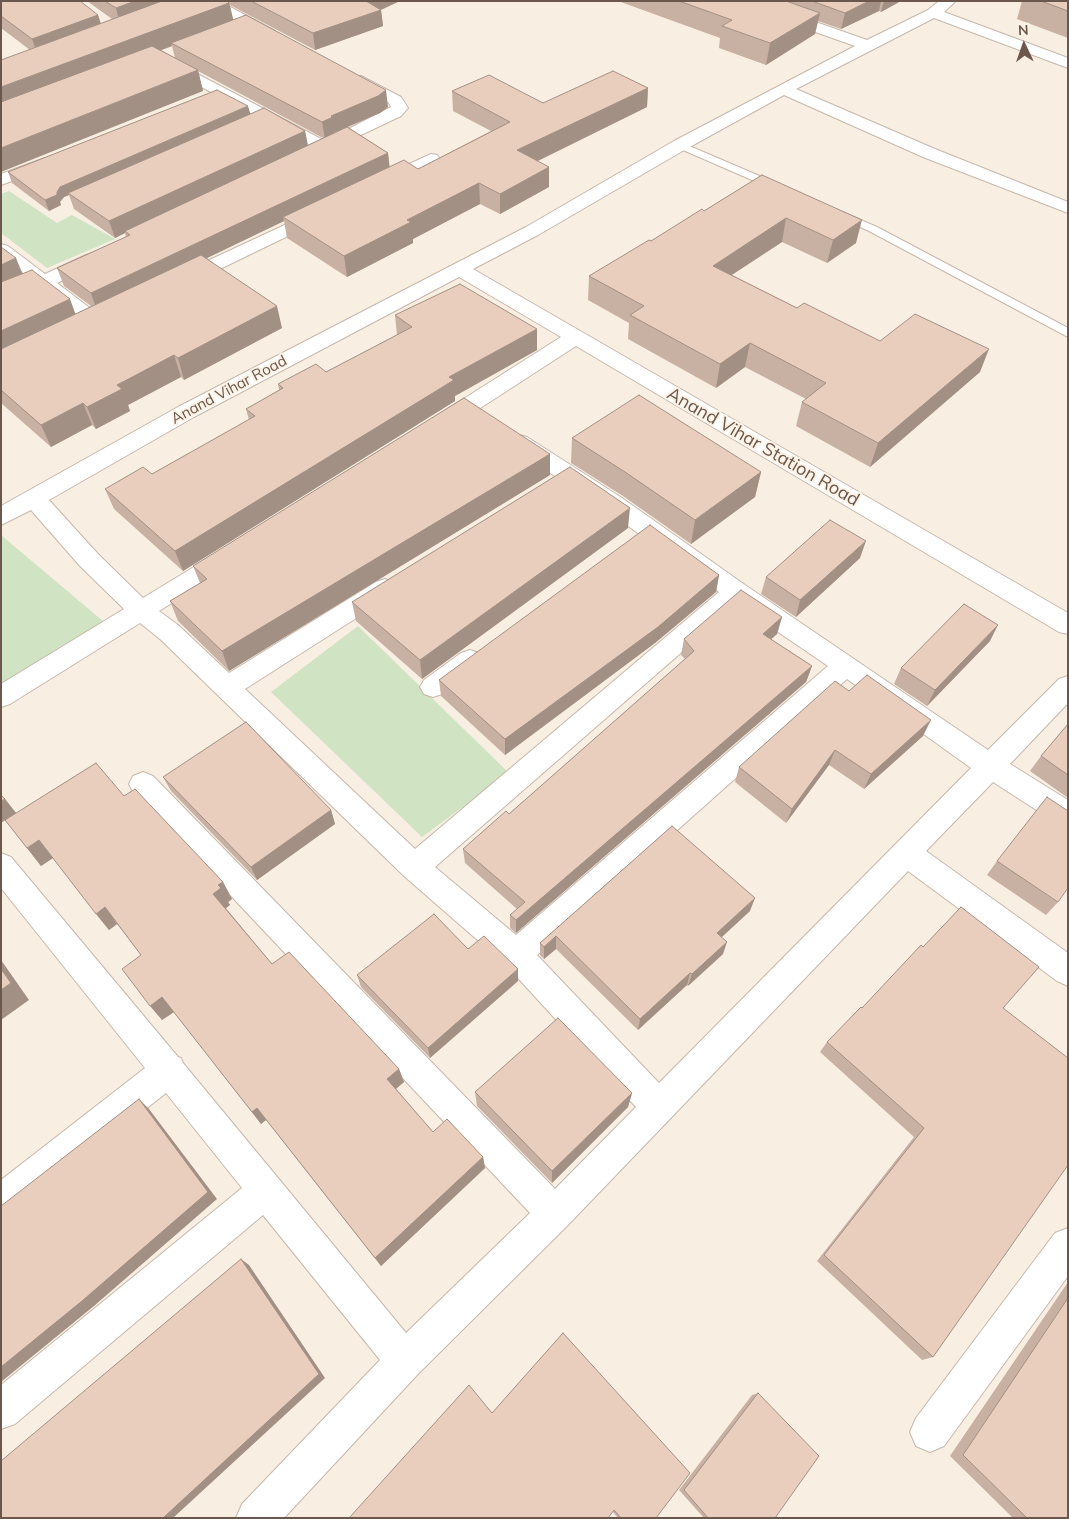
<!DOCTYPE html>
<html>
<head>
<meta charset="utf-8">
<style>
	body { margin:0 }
	#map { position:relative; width:1069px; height:1519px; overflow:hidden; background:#f8efe2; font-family:Mulish,sans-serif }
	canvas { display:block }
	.frame { position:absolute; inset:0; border:2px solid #6c574c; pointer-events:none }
	.north { position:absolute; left:999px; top:20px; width:50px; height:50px; -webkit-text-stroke:4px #fcf3e7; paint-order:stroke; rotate:357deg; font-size:14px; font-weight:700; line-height:20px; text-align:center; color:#6c574c }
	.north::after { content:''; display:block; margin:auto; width:18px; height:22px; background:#6c574c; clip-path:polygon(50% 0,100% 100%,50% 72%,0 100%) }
</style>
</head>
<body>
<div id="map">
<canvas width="1069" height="1519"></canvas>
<div class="frame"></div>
<div class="north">N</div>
</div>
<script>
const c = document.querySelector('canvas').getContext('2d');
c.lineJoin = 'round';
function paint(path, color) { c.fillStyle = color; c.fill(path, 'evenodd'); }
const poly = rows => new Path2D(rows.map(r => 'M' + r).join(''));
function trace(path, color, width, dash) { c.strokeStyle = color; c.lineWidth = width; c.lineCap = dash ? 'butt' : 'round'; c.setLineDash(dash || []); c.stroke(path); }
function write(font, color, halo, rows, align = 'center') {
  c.font = font + ' Mulish,sans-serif'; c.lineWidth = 4; c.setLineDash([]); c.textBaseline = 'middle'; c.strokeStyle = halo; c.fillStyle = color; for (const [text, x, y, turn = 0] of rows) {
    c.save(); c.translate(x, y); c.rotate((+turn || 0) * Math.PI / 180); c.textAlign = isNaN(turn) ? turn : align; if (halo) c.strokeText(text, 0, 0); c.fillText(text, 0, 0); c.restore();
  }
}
const green = poly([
	[9,191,57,223,72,215,115,239,47,268,1,233,1,194],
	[1,535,110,627,1,694],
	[358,626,509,773,422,837,271,692]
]);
const lane = poly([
	[680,142,783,186,785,188,779,191,775,190,676,147,675,145,676,143,680,142],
	[840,211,877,227,1068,328,1068,337,869,231,836,216,834,214,836,212,840,211]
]);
const street = poly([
	[201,1,219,1,275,31,277,34,275,37,265,37,201,1],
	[734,1,756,1,867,40,928,10,939,1,956,1,944,12,1068,58,1068,68,934,18,796,89,935,149,1068,202,1068,213,923,157,784,95,686,149,538,235,473,269,1068,613,1068,634,1059,632,576,346,448,429,440,431,432,429,429,424,432,419,561,337,459,277,194,417,49,500,98,554,143,598,220,551,228,548,236,551,240,557,236,563,159,611,178,625,229,673,376,582,385,579,394,582,397,588,394,594,245,689,415,849,719,592,606,510,511,447,508,442,511,437,519,435,527,437,622,498,745,585,988,750,1059,679,1068,676,1068,703,1010,764,1068,800,1068,827,1058,824,993,782,926,851,1068,953,1068,986,1057,981,908,871,567,1226,418,1374,284,1518,236,1518,242,1504,380,1360,263,1215,15,1424,1,1429,1,1385,242,1188,166,1093,13,1214,1,1219,1,1180,145,1068,1,888,1,853,11,857,178,1057,181,1058,183,1063,406,1333,530,1213,133,792,129,784,133,776,143,772,153,776,555,1189,636,1107,505,964,404,876,160,639,140,623,10,704,1,707,1,684,124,609,80,566,31,510,1,525,1,506,178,407,526,227,674,141,855,46,736,4,734,1],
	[737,604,828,666,516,935,435,867,737,604],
	[847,679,971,768,659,1083,537,955,847,679],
	[167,58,325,141,391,107,389,103,349,82,347,79,349,76,361,76,401,97,408,108,401,116,323,153,317,152,262,119,162,66,159,63,162,60,167,58],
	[431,154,437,155,440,159,437,163,386,188,380,189,374,188,371,184,374,180,431,154],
	[45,158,51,159,54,163,51,167,1,185,1,174,45,158],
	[319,209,325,210,328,214,325,218,189,284,182,286,175,284,172,280,175,276,319,209],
	[1,244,8,246,45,274,86,255,93,253,100,255,102,259,100,263,57,283,103,318,106,322,103,326,96,328,89,326,41,290,1,307,1,294,29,281,1,259,1,244],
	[470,650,479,653,483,660,479,667,442,694,433,697,424,694,420,687,424,680,461,653,470,650],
	[1068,1228,1068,1276,944,1446,930,1452,916,1446,910,1432,916,1418,1055,1233,1068,1228]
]);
const wall = poly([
	[1,1,98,15,101,24,112,19,87,1,400,1,381,10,383,26,315,50,230,5,233,19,388,107,380,113,348,127,388,153,389,167,418,169,491,131,453,111,452,91,543,103,648,88,647,107,538,161,549,187,500,214,480,204,413,239,413,243,347,277,287,238,284,221,207,258,282,328,184,380,181,377,128,405,130,411,96,429,92,425,51,447,1,403,1,247,23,273,76,314,91,306,64,286,57,268,126,237,125,233,115,238,74,209,69,195,64,197,60,202,61,205,49,211,12,183,8,172,250,114,305,131,308,145,323,138,198,71,203,91,30,50,1,28],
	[172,46,175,58,161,50],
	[618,1,786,1,791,3,792,1,901,1,881,12,879,11,841,29,818,21,815,34,766,65,719,48,720,38],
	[1022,1,1068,1,1068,38,1017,19],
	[762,175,856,243,827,263,782,242,732,275,797,308,880,341,980,372,870,467,796,426,802,402,806,399,745,367,716,388,628,339,629,323,588,300,589,276,704,211],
	[395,315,537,329,537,350,455,396,455,401,183,571,114,509,105,489,152,474,249,420,246,409,279,390,278,384,326,372,397,335],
	[572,438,761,472,755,497,691,544,623,496,571,463],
	[550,475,229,671,178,621,170,601,200,583,193,566],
	[628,528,422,679,356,621,352,602],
	[860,558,796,617,761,594,766,577],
	[719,575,716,592,655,643,505,755,441,696,439,680],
	[782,617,777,634,771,639,812,666,806,682,516,933,510,928,510,915,517,909,465,863,463,849,509,814,685,659,681,655,684,639],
	[990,641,927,706,894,684,901,668],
	[849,691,923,736,864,789,829,765,786,823,735,782,739,767],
	[1068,724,1068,798,1030,771,1041,756],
	[163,777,331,810,335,824,257,880,171,791],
	[1,794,16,813,124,796,223,882,232,899,228,902,230,905,226,908,272,964,399,1069,404,1082,396,1089,433,1132,483,1157,485,1168,381,1266,266,1120,261,1124,174,1012,162,1020,141,955,117,924,109,930,53,858,41,866,5,820],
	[672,826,750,911,722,937,723,954,688,986,687,985,638,1030,556,949,544,959,540,955,540,943],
	[997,861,1058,902,1046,915,987,875],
	[468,949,518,981,430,1058,361,987,357,975],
	[862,1008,1003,1008,933,1357,922,1360,817,1261,914,1137,820,1052,827,1042],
	[475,1092,632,1093,628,1107,552,1183,477,1106],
	[1068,1282,1068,1518,1013,1518,950,1456],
	[758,1393,775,1518,704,1518,679,1490,752,1395],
	[492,1413,656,1518,618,1518,613,1512]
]);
const shadedWall = poly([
	[135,1,184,1,120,25,116,8],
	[364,1,400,1,378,11,381,10,383,26,315,50,313,33],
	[869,1,881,1,879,11,841,29,845,13],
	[884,1,901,1,881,12],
	[229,3,234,23,171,43,172,46,1,111,1,87],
	[820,13,815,34,766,65,770,43],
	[98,15,103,31,38,56,32,39],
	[198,70,203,91,1,172,1,148],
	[648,88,647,107,517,171,517,150],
	[386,90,388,107,380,113,335,132,325,139,322,122,331,116],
	[248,106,251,116,68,193,69,195,64,197,60,202,61,205,49,211,45,200,57,192,60,187],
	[305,131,308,147,125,231,125,233,115,238,109,221],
	[388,153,390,170,283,217,284,221,97,311,91,293],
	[549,167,549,187,500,214,500,194],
	[479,183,480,204,413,239,413,243,347,277,344,256,407,220],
	[786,218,782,242,710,289,713,266],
	[862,220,856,243,827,263,833,240],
	[16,258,25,280,1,291,1,265],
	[70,299,78,321,1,358,1,331],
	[277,306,282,328,184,380,178,358],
	[537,329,537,350,455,396,455,401,183,571,175,551,449,377],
	[750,343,745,367,716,388,720,364],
	[989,349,980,372,870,467,878,443],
	[174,355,181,377,128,405,130,411,96,429,87,407,117,385],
	[83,403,92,425,51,447,41,425],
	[550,454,550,475,229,671,222,651],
	[761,472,755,497,691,544,695,520],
	[630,508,628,528,422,679,420,660],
	[866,541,860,558,796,617,800,600],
	[719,575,716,592,655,643,505,755,505,739],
	[782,617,777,634,759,650,763,634],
	[998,625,990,641,927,706,935,690],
	[812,666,806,682,516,933,516,920],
	[931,720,923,736,864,789,871,774],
	[835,750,829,765,786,823,792,809],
	[5,799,16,813,1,823,1,801],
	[331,810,335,824,257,880,251,867],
	[39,840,53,858,41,866,27,848],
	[223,882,232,899,228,902,230,905,222,911,213,894,218,885],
	[755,898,750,911,713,945,717,933],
	[105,907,117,924,109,930,96,914],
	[556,936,556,949,544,959,544,947],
	[727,942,723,954,688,986,692,974],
	[1,960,29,1000,1,1020],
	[518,969,518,981,430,1058,428,1048],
	[690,973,687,985,638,1030,640,1019],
	[162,997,174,1012,162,1020,150,1006],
	[399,1069,404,1082,392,1092,387,1079],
	[632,1093,628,1107,552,1183,552,1171],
	[139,1099,149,1109,217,1199,94,1306,1,1382,1,1367],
	[257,1108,266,1120,261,1124,252,1112],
	[483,1157,485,1168,381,1266,375,1258],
	[241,1259,249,1265,325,1378,173,1518,163,1518]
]);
const building = poly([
	[1,1,80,1,98,15,32,39,1,16,1,1],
	[105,1,135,1,116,8,105,1],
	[162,1,227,1,229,3,1,87,1,60,162,1],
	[251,1,366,1,381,10,313,33,251,1],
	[679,1,786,1,820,13,770,43,722,26,732,20,679,1],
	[812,1,869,1,845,13,812,1],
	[1041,1,1068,1,1068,11,1041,1],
	[246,15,386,90,378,96,331,116,333,117,322,122,171,43,246,15],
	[152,46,198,70,1,148,1,102,152,46],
	[613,71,648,88,517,150,549,167,500,194,479,183,407,220,411,222,344,256,283,217,404,160,418,169,510,122,452,91,489,75,543,103,613,71],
	[217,90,248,106,60,187,57,192,57,195,45,200,8,172,217,90],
	[264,108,305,131,109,221,68,193,264,108],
	[347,127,388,153,91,293,57,268,130,235,125,231,347,127],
	[762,175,862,220,833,240,786,218,713,266,797,308,804,303,880,341,915,314,989,349,878,443,802,402,826,383,750,343,720,364,630,315,644,306,589,276,649,240,651,241,702,209,704,211,762,175],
	[1,247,16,258,1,265,1,247],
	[201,255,277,306,178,358,174,355,117,385,122,389,87,407,83,403,41,425,1,390,1,349,201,255],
	[32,270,70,299,1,331,1,282,32,270],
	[460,284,537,329,449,377,454,380,175,551,105,489,143,467,152,474,255,416,246,409,283,388,278,384,316,364,326,372,412,327,395,315,460,284],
	[639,395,761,472,695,520,625,472,572,438,639,395],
	[464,398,550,454,222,651,170,601,207,579,193,566,464,398],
	[570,467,630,508,420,660,352,602,570,467],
	[830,520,866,541,800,600,766,577,830,520],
	[650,525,719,575,658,627,505,739,439,680,650,525],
	[741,590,782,617,763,634,812,666,516,920,510,915,525,902,463,849,506,811,509,814,694,651,684,639,741,590],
	[964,604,998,625,935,690,901,668,964,604],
	[867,675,931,720,871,774,835,750,792,809,739,767,835,681,849,691,867,675],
	[246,722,331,810,251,867,163,777,246,722],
	[1068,724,1068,775,1041,756,1068,724],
	[96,763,124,796,135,789,223,882,218,885,221,888,213,894,272,964,289,952,399,1069,387,1079,433,1132,447,1119,483,1157,375,1258,257,1108,252,1112,162,997,150,1006,122,969,141,955,105,907,96,914,39,840,27,848,5,820,96,763],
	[1,795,5,799,1,801,1,795],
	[1047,797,1068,811,1068,888,1058,902,997,861,1047,797],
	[672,826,755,898,717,933,727,942,692,974,690,973,640,1019,556,936,544,947,540,943,672,826],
	[961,907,1039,967,1003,1008,1068,1058,1068,1165,933,1357,824,1255,924,1128,827,1042,861,1007,862,1008,921,945,923,947,961,907],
	[434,914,468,949,484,936,518,969,428,1048,357,975,434,914],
	[1,969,11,983,1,990,1,969],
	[558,1018,632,1093,552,1171,475,1092,558,1018],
	[139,1099,208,1192,82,1301,1,1367,1,1206,139,1099],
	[241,1259,319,1374,163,1518,1,1518,1,1461,241,1259],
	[1068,1298,1068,1518,1027,1518,963,1455,1068,1298],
	[563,1333,690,1473,656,1518,621,1518,614,1510,608,1518,349,1518,469,1385,492,1413,563,1333],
	[758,1393,819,1456,775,1518,708,1518,684,1490,758,1393]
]);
const farStreetnames = [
	["Anand Vihar Road",229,390,-28]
];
const streetNames = [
	["Anand Vihar Station Road",763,447,30]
];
paint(green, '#d0e3c3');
trace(lane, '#c7b7ab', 2);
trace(street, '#c7b7ab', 2);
paint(lane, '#fff');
paint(street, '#fff');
paint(wall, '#c8b1a3');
paint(shadedWall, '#a39084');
paint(building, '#e9cebd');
trace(building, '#a39084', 1);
write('15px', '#6c574c', '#fcf3e7', farStreetnames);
write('18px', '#6c574c', '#fcf3e7', streetNames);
</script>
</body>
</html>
